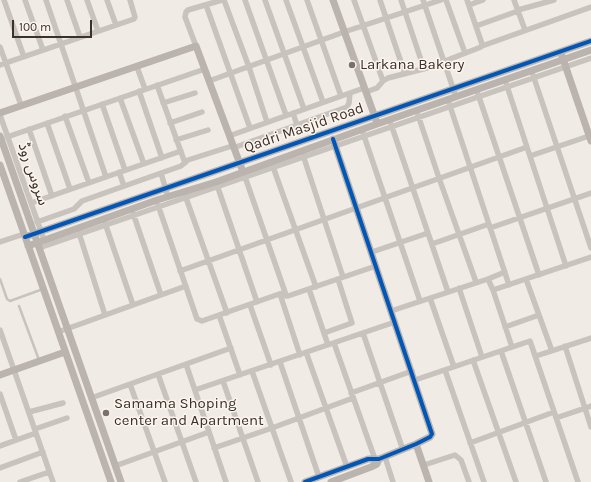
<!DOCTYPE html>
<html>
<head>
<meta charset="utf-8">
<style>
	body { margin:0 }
	#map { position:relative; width:591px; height:482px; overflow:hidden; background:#f0ebe5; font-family:Karla,sans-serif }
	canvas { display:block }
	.scale { position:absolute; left:12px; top:20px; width:80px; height:18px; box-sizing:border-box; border:2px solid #3b302b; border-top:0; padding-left:5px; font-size:12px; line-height:14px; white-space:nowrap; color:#3b302b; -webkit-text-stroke:3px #fbf5ee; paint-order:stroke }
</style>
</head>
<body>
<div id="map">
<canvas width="591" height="482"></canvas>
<div class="scale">100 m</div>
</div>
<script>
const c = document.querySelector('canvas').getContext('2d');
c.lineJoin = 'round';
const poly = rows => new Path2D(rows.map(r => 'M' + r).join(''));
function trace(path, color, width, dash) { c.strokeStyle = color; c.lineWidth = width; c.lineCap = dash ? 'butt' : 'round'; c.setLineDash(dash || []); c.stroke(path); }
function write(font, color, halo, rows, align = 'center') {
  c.font = font + ' Karla,"Noto Sans Arabic",sans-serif'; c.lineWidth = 3; c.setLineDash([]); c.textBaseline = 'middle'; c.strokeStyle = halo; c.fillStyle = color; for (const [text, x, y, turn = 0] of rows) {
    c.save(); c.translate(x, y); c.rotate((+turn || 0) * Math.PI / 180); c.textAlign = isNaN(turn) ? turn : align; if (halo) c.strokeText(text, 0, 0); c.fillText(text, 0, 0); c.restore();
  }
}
const lane = poly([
	[0,279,7,299,10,301,43,289],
	[19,306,39,360]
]);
const street = poly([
	[4,0,24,57],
	[25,0,43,50],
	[46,0,106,177],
	[67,0,80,37],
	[87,0,98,31],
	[107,0,116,25],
	[224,0,249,67,267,122],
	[245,0,286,115],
	[265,0,304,109],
	[286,0,323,102],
	[307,0,341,96],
	[354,0,383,81],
	[380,0,405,74],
	[401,0,424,69],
	[423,0,456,97],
	[446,0,465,53],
	[514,0,525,30],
	[206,5,250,128],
	[469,5,483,0],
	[518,10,554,0],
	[476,26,518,11],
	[196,46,185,17,186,12,188,10,222,0],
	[482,46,591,7],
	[0,47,21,105],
	[0,65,134,19,135,17,130,0],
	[137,67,145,89],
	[533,75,591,248],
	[505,80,566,266],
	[209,81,344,32,441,0],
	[157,85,185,163],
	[139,91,162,158],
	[366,92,377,88,383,81,388,78,427,68,481,47,482,44,467,0],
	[478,94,539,275],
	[120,98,144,164],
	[163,103,195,93],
	[449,103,509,285],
	[102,104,125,170],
	[293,113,297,125],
	[0,115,44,240],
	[418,115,439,178,476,282],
	[65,116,89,183],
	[47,123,70,189],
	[170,123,202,112],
	[391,124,448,292],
	[29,129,52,196],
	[363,133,420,301],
	[229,136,364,88],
	[7,137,205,69],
	[176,140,208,130],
	[233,148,347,107,349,103,350,93],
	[303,155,343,277],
	[530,156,589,136],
	[272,164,316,287],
	[119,172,124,186],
	[161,173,168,197],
	[244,174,285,292],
	[217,185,257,302],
	[185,195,227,313],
	[31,203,181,151],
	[158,205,197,319,202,321,219,315,240,375],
	[133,213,161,295],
	[37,222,74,209,82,201,181,166,188,160,232,146],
	[105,223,133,305],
	[490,228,591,193],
	[79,233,105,315],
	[0,242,24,234],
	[432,244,489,224],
	[39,248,591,58],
	[372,252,428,233],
	[180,271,527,147],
	[488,279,505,272],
	[526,279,552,351],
	[459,288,482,357],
	[309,289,328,345],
	[493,290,591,257],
	[280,294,300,355],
	[430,298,454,367],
	[250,305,271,365],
	[391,311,488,279,493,290,512,347],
	[219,315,285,292,286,296,288,296,376,266],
	[505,327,539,315],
	[0,330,53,482],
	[58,332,186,286],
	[324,333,352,323,338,279],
	[363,333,403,450],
	[334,343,376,462],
	[565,346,591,427],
	[501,351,546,482],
	[306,352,347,467],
	[536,356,591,338],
	[473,360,516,482],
	[280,362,319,477],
	[186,364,226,482],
	[445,370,484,482],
	[252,371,291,482],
	[158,374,196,482],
	[415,380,530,341,578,482],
	[223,381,258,482],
	[130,384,165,482],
	[195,390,395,322],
	[351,393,412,371],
	[0,394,16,440],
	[91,398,231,348],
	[29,412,63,403],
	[556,418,591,406],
	[35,429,67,418],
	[470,443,554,412],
	[0,446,36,433],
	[214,448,272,428,353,398],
	[385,457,393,482],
	[424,465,455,455,461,460,469,482],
	[115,466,209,432],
	[0,468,43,452],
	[20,482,49,472]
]);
const secondary = poly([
	[333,0,376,120],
	[562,56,591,141],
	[0,113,196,46,243,172],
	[0,136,121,482],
	[0,165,111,482],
	[25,237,591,41],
	[28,246,157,200,216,182,377,124,591,50],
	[0,375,65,352],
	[416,444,429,482],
	[305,482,368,459,379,459,416,444,430,437,432,434,333,139],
	[331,482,371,467,377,464,379,459]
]);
const cycleway = poly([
	[25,237,591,41],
	[305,482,368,459,379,459,416,444,430,437,432,434,333,139]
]);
const markers = [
	[352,65,4,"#7a716c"],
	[106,413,4,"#7a716c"]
];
const poiNames = [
	["Larkana Bakery",360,65],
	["Samama Shoping",114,404],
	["center and Apartment",114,421]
];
const streetNames = [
	["Qadri Masjid Road",304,128,-19],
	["سروس روڈ",33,174,71]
];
trace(lane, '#c9c3be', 2.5);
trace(street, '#c9c3be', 5.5);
trace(secondary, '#bab3ae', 7);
trace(cycleway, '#0057b8', 4);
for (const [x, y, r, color] of markers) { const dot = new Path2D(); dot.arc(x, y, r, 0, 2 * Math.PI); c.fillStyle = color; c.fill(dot); trace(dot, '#fbf5ee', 1.5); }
write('15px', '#3b302b', '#fbf5ee', poiNames, 'left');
write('15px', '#3b302b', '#fbf5ee', streetNames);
</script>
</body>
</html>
